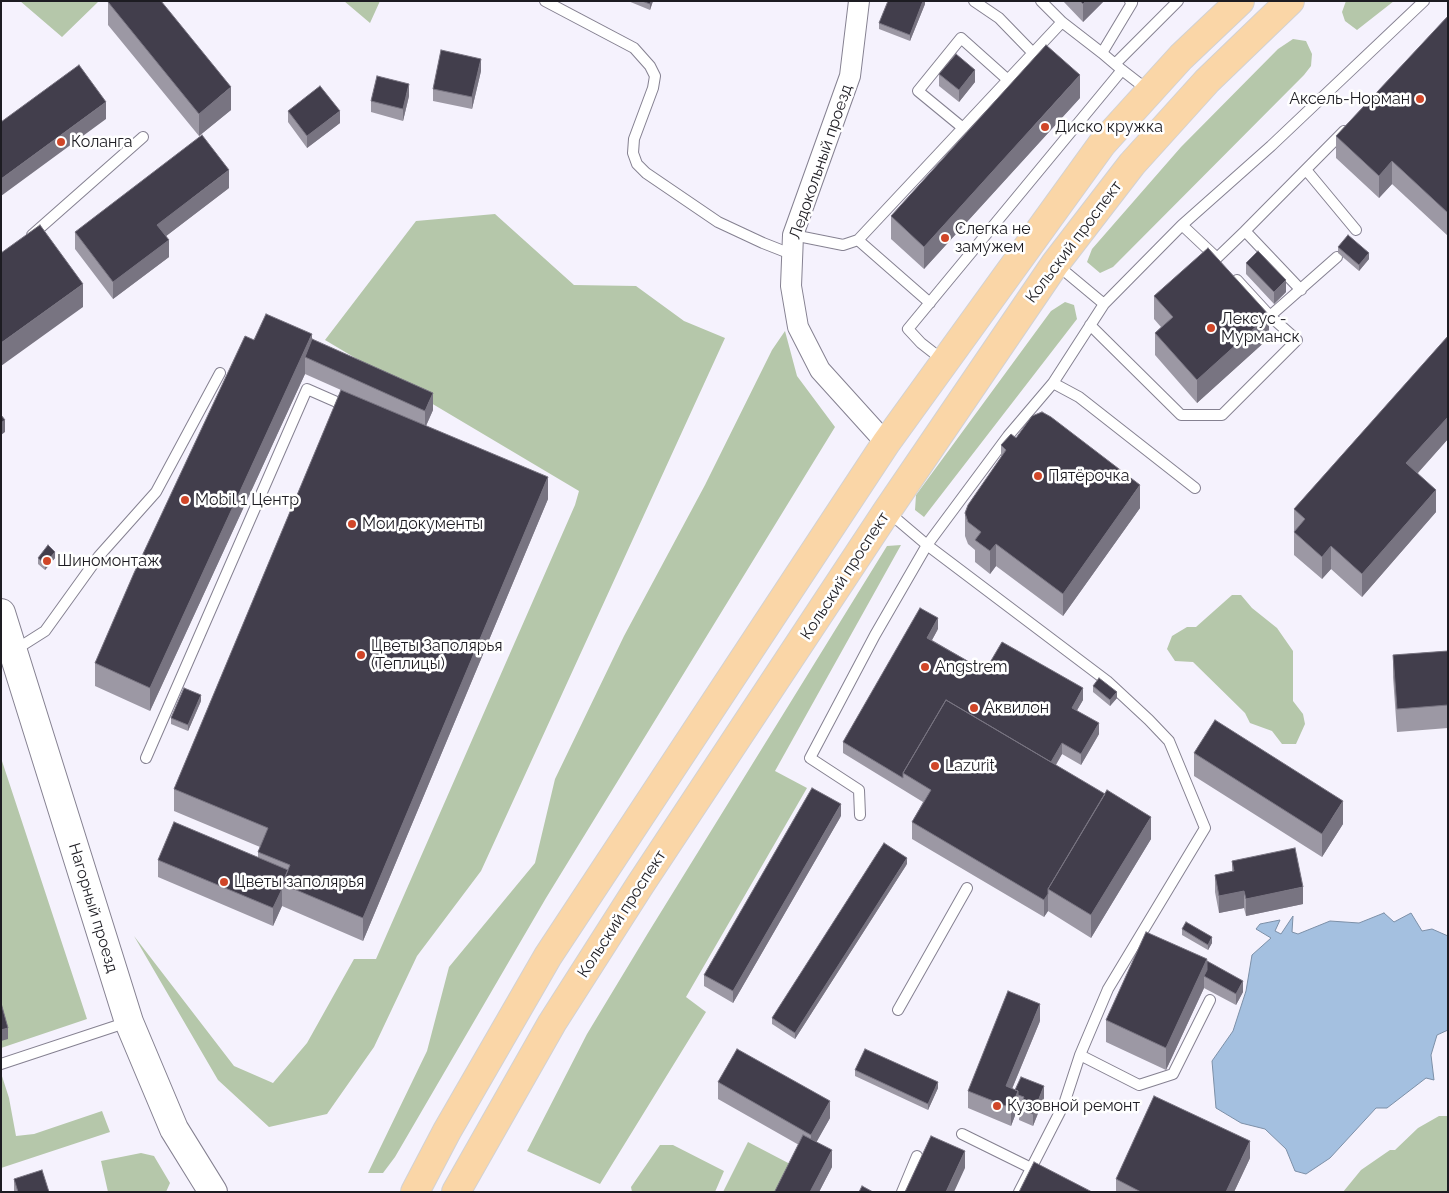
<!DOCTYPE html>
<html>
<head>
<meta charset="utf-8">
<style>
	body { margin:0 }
	#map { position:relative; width:1449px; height:1193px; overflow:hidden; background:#f5f2fd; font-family:Raleway,sans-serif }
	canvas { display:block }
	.frame { position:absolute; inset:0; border:2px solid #1d1c22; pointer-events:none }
</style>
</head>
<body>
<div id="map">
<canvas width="1449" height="1193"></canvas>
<div class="frame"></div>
</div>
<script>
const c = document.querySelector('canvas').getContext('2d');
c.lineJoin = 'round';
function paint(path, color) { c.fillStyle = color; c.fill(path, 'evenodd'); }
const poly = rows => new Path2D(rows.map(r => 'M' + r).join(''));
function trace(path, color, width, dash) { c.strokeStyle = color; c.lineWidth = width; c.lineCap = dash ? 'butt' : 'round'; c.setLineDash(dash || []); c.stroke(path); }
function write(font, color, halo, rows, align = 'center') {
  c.font = font + ' Raleway,sans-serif'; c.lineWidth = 5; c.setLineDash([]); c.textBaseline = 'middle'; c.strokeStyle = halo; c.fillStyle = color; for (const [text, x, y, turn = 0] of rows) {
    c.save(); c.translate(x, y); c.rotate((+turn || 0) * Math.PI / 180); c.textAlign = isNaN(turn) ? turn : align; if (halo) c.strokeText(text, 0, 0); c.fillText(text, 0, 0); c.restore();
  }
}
const green = poly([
	[20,1,99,1,62,37],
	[344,1,380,1,370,23],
	[1346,1,1394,1,1357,30,1345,21,1342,12],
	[1293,39,1306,41,1312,54,1311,66,1304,75,1113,267,1100,273,1087,262,1092,249,1181,147,1278,49],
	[495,214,574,285,636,286,684,321,725,338,481,871,417,956,374,1047,327,1114,269,1127,218,1080,134,936,234,1066,273,1083,307,1043,354,959,376,959,575,505,579,491,325,340,416,221],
	[1065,302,1074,305,1077,319,924,517,915,510,916,495,1051,311],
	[785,331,797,376,835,427,546,898,395,1157,383,1173,368,1173,427,1051,449,967,535,863,555,779,624,636,705,485,772,350],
	[901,545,775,771,807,788,686,997,706,1012,600,1184,527,1151,587,1034,648,933,887,546],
	[1232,595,1241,595,1252,608,1277,628,1293,651,1293,701,1303,714,1305,724,1296,744,1282,744,1272,731,1250,723,1245,713,1193,662,1175,661,1167,649,1172,636,1187,627,1196,627],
	[1,758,87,1019,1,1048],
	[1,1073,9,1098,16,1136,34,1134,102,1111,110,1132,1,1168],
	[1439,1116,1448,1116,1448,1192,1343,1192,1361,1170,1390,1150,1395,1150,1418,1128],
	[748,1142,792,1165,778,1192,723,1192],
	[660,1145,673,1145,724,1171,715,1192,632,1192,631,1187],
	[141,1153,154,1156,170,1183,166,1192,108,1192,101,1161]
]);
const water = poly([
	[1384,913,1394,922,1411,913,1422,931,1432,929,1448,936,1448,1030,1437,1035,1431,1055,1434,1080,1426,1078,1387,1108,1376,1108,1330,1158,1306,1174,1295,1171,1286,1149,1265,1129,1241,1123,1216,1108,1212,1061,1233,1031,1246,991,1252,955,1271,938,1256,929,1260,924,1280,920,1275,931,1281,934,1293,916,1292,932,1298,934,1330,921,1359,923,1384,913]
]);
const lane = poly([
	[545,1,634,48,650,66,655,76,653,88,634,139,633,153,637,164,646,173,718,222,763,243,791,254],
	[974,1,999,18,1033,53],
	[1041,1,1062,22,1102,53],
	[1115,64,1178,1],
	[1122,70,1149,91],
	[963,128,918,91,961,38,1008,80],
	[1307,171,1356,230],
	[1182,225,1217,258,1245,231],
	[32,235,143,137],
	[793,235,843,245,858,240,930,303],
	[858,240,1062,22],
	[1056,264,1104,304,1182,225,1271,146,1424,1],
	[1237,280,1270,316],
	[1301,290,1245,231,1344,131],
	[1090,325,1181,415,1222,415,1297,340,1270,316,1337,257],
	[944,361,921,343,908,329,1122,70,1102,53,1132,3,1130,1],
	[1053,383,1104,304],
	[15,650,45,631,99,556,156,492,220,373],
	[146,758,307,389,348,407],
	[860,815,859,790,810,758,875,635,927,545,887,511],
	[898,1010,967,888],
	[1080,1055,1139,1085,1173,1074,1210,1000],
	[1,1064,128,1022],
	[962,1134,1035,1170],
	[902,1192,917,1156],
	[1019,1192,1064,1104,1080,1055,1108,989,1205,828,1169,741,1149,720,1107,681,927,545,1008,436,1053,383,1079,397,1195,488]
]);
const street = poly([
	[859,1,850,76,793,235,791,286,798,327,820,370,886,443]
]);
const secondary = poly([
	[1,613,129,1022,174,1129,213,1192]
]);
const primary = poly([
	[415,1192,447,1131,548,956,886,443,1102,144,1181,57,1240,1],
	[456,1192,552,1023,640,885,887,511,1055,264,1132,164,1207,81,1290,1]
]);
const wall = poly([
	[628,1,653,1,650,10],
	[925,1,925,4,910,41,879,29,879,23],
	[1063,1,1104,1,1083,22],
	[108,2,231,110,199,136,108,25],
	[1448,16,1448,236,1392,184,1379,198,1336,158,1336,136],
	[481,71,472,109,433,101,433,89],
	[939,74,975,82,959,102,939,86],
	[409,96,403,121,371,112,371,101],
	[1080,98,924,269,891,239,891,216],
	[288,111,340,123,307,148,288,122],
	[229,188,166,236,169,257,113,299,75,249,75,232],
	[1338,247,1369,259,1359,271,1338,253],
	[1246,263,1286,292,1274,304,1246,274],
	[1154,296,1269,338,1197,403,1155,355,1155,333,1161,327,1154,319],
	[1448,336,1448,439,1418,473,1436,512,1362,597,1331,569,1322,579,1294,555,1294,509],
	[312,339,433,410,426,426,548,499,363,941,282,906,273,926,158,877,158,860,258,857,258,852,260,847,174,811,174,789,341,390,305,374,150,711,95,686,95,663,254,340],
	[1016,438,1140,508,1063,616,996,566,990,574,975,562,975,550,968,544,965,536,965,513,1001,457,1001,445],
	[38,558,55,558,45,570,38,564],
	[938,629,932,640,985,671,1083,700,1077,710,1099,734,1081,765,1062,754,1056,765,1151,839,1091,938,1048,911,1044,917,912,839,912,822,923,802,843,753,843,742],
	[1448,651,1448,728,1397,732,1393,677,1393,655],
	[1093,686,1117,698,1110,706,1093,692],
	[201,701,188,731,171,724,171,718],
	[1194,753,1343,824,1322,857,1194,776],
	[841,816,733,1003,704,986,704,975],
	[1232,861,1303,904,1246,916,1244,908,1219,913,1215,892,1215,875,1232,871],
	[907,864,795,1039,772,1024,772,1018],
	[1182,929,1212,943,1208,950,1182,935],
	[1207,961,1243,992,1236,1005,1204,988,1166,1070,1106,1042,1106,1020],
	[1040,1021,1012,1089,1044,1098,1033,1126,1019,1120,1020,1107,1018,1107,1011,1126,968,1108,968,1091],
	[855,1070,938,1088,928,1110,855,1076],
	[718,1082,830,1118,816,1142,832,1167,819,1192,775,1192,799,1145,718,1099],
	[1250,1158,1234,1192,1116,1192,1116,1179],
	[14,1179,49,1192,14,1192]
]);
const shadedWall = poly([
	[651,1,653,1,650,10,650,4],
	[923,1,925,1,925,4,910,41,910,35],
	[1086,1,1104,1,1083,22,1083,4],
	[481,59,481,71,472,109,472,97],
	[975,70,975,82,959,102,959,90],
	[1080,75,1080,98,924,269,924,247],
	[409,84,409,96,403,121,403,109],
	[231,87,231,110,199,136,199,114],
	[106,102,106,119,1,196,1,179],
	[340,111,340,123,307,148,307,136],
	[1392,161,1392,184,1379,198,1379,176],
	[229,170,229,188,157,243,157,225],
	[169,240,169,257,113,299,113,282],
	[1369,253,1369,259,1359,271,1359,265],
	[1286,280,1286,292,1274,304,1274,292],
	[83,284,83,307,1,366,1,343],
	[1269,315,1269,338,1197,403,1197,380],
	[312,334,312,357,305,357,305,374,150,711,150,688],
	[433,393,433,410,425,428,425,411],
	[1448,417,1448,439,1406,486,1406,463],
	[5,420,5,432,1,435,1,423],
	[548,477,548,499,363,941,363,918],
	[1140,485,1140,508,1063,616,1063,594],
	[1436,490,1436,512,1362,597,1362,574],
	[996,544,996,566,990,574,990,551],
	[1331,546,1331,569,1322,579,1322,557],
	[55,552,55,558,45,570,45,564],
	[938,618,938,629,927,649,927,638],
	[1083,688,1083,700,1072,719,1072,708],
	[1117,692,1117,698,1110,706,1110,700],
	[201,695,201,701,188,731,188,725],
	[1099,723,1099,734,1081,765,1081,754],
	[1062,743,1062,754,1048,778,1048,766],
	[1343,801,1343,824,1322,857,1322,834],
	[841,804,841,816,733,1003,733,991],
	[1151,817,1151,839,1091,938,1091,915],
	[907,858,907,864,795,1039,795,1033],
	[1303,887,1303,904,1246,916,1246,899],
	[282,889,282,906,273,926,273,908],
	[1244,891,1244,908,1219,913,1219,896],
	[1048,894,1048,911,1044,917,1044,900],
	[1212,937,1212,943,1208,950,1208,945],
	[1207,959,1207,978,1204,976,1204,988,1166,1070,1166,1048],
	[1243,981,1243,992,1236,1005,1236,994],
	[1040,1004,1040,1021,1006,1103,1006,1086],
	[8,1028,8,1039,1,1041,1,1030],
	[938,1082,938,1088,928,1110,928,1104],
	[1044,1086,1044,1098,1033,1126,1033,1114],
	[1018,1091,1018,1108,1011,1126,1011,1108],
	[830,1101,830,1118,811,1152,811,1135],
	[1250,1141,1250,1158,1234,1192,1226,1192],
	[832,1150,832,1167,819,1192,810,1192],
	[965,1151,965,1168,954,1192,946,1192]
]);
const building = poly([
	[110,1,161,1,231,87,199,114,108,2,110,1],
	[642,1,651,1,650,4,642,1],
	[888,1,923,1,910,35,879,23,888,1],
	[1080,1,1086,1,1083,4,1080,1],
	[1448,16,1448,213,1392,161,1379,176,1336,136,1448,16],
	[1046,45,1080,75,924,247,891,216,1046,45],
	[441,50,481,59,472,97,433,89,441,50],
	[956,54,975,70,959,90,939,74,956,54],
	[79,65,106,102,1,179,1,122,79,65],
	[377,76,409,84,403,109,371,101,377,76],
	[320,86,340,111,307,136,288,111,320,86],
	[202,135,229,170,157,225,169,240,113,282,75,232,202,135],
	[40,225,83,284,1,343,1,253,40,225],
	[1348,235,1369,253,1359,265,1338,247,1348,235],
	[1208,248,1269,315,1197,380,1155,333,1173,317,1154,296,1208,248],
	[1258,251,1286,280,1274,292,1246,263,1258,251],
	[266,314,312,334,150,688,95,663,134,573,245,336,254,340,266,314],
	[1448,336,1448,417,1406,463,1436,490,1362,574,1331,546,1322,557,1294,532,1305,519,1294,509,1448,336],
	[312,339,433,393,425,411,305,357,312,339],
	[341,390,548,477,363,918,282,884,290,865,258,852,268,828,174,789,341,390],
	[1042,412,1051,417,1140,485,1063,594,996,544,990,551,975,540,981,532,968,522,965,513,968,505,1006,450,1001,445,1011,434,1016,438,1032,416,1042,412],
	[1,415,5,420,1,423,1,415],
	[48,545,55,552,45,564,38,558,48,545],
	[920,608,938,618,927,638,985,671,1002,642,1083,688,1072,708,1099,723,1081,754,1062,743,1051,762,946,700,903,773,903,778,843,742,920,608],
	[1448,651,1448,705,1397,709,1393,655,1448,651],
	[1099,678,1117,692,1110,700,1093,686,1099,678],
	[184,688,201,695,188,725,171,718,184,688],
	[946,700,1105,794,1048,889,1048,894,1044,900,912,822,931,790,903,773,946,700],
	[1215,720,1343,801,1322,834,1194,753,1215,720],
	[812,788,841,804,733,991,704,975,812,788],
	[1107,790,1151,817,1091,915,1048,889,1107,790],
	[174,822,288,870,282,884,282,889,273,908,158,860,174,822],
	[884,843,907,858,795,1033,772,1018,884,843],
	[1295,848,1303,887,1246,899,1244,891,1219,896,1215,875,1234,871,1232,861,1295,848],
	[1186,922,1212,937,1208,945,1182,929,1186,922],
	[1146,932,1207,959,1166,1048,1106,1020,1146,932],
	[1207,961,1243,981,1236,994,1204,976,1207,970,1207,961],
	[1008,991,1040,1004,1006,1086,1018,1091,1011,1108,968,1091,1008,991],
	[1,1003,8,1028,1,1030,1,1003],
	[737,1049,830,1101,811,1135,718,1082,737,1049],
	[865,1049,938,1082,928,1104,855,1070,865,1049],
	[1021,1077,1044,1086,1033,1114,1019,1109,1024,1097,1018,1095,1018,1091,1015,1090,1021,1077],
	[1154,1096,1250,1141,1226,1192,1141,1192,1116,1179,1154,1096],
	[803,1135,832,1150,810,1192,777,1192,775,1191,803,1135],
	[931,1136,965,1151,946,1192,905,1192,931,1136],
	[1034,1162,1092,1192,1019,1192,1034,1162],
	[42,1170,49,1192,18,1192,14,1179,42,1170],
	[862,1186,873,1192,859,1192,862,1186]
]);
const markers = [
	[1420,99,5,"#d04628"],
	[1045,127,5,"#d04628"],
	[61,142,5,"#d04628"],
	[945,238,5,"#d04628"],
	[1211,328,5,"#d04628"],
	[1038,476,5,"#d04628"],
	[185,500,5,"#d04628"],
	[352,524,5,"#d04628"],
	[47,561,5,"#d04628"],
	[361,655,5,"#d04628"],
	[925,667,5,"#d04628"],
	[974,708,5,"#d04628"],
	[935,766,5,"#d04628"],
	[224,882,5,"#d04628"],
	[997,1106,5,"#d04628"]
];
const poiNames = [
	["Аксель-Норман",1410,99,"right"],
	["Диско кружка",1055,127],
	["Коланга",71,142],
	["Слегка не",955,229],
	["замужем",955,247],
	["Лексус -",1221,319],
	["Мурманск",1221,337],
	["Пятёрочка",1048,476],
	["Mobil 1 Центр",195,500],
	["Мои документы",362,524],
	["Шиномонтаж",57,561],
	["Цветы Заполярья",371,646],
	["(Теплицы)",371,664],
	["Angstrem",935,667],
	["Аквилон",984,708],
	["Lazurit",945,766],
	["Цветы заполярья",234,882],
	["Кузовной ремонт",1007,1106]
];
const streetNames = [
	["Ледокольный проезд",821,162,-71],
	["Кольский проспект",1074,242,-53],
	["Кольский проспект",845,576,-57],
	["Нагорный проезд",93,908,73],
	["Кольский проспект",622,914,-57]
];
paint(green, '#b5c7aa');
paint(water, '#a4c0e0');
trace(water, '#7c8fa7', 1);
trace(lane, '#858191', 12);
trace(street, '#858191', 22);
trace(secondary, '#858191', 30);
trace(primary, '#d2d2d3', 30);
trace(lane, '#fff', 10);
trace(street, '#fff', 20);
trace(secondary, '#fff', 28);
trace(primary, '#fad6a7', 28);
paint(wall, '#9c98a4');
paint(shadedWall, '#787481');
paint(building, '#423e4c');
trace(building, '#787481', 1);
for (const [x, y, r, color] of markers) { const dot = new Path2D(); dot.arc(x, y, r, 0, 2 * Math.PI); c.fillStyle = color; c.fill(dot); trace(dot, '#fff', 2); }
write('16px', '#1d1c22', '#fff', poiNames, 'left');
write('16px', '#1d1c22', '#fff', streetNames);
</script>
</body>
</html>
